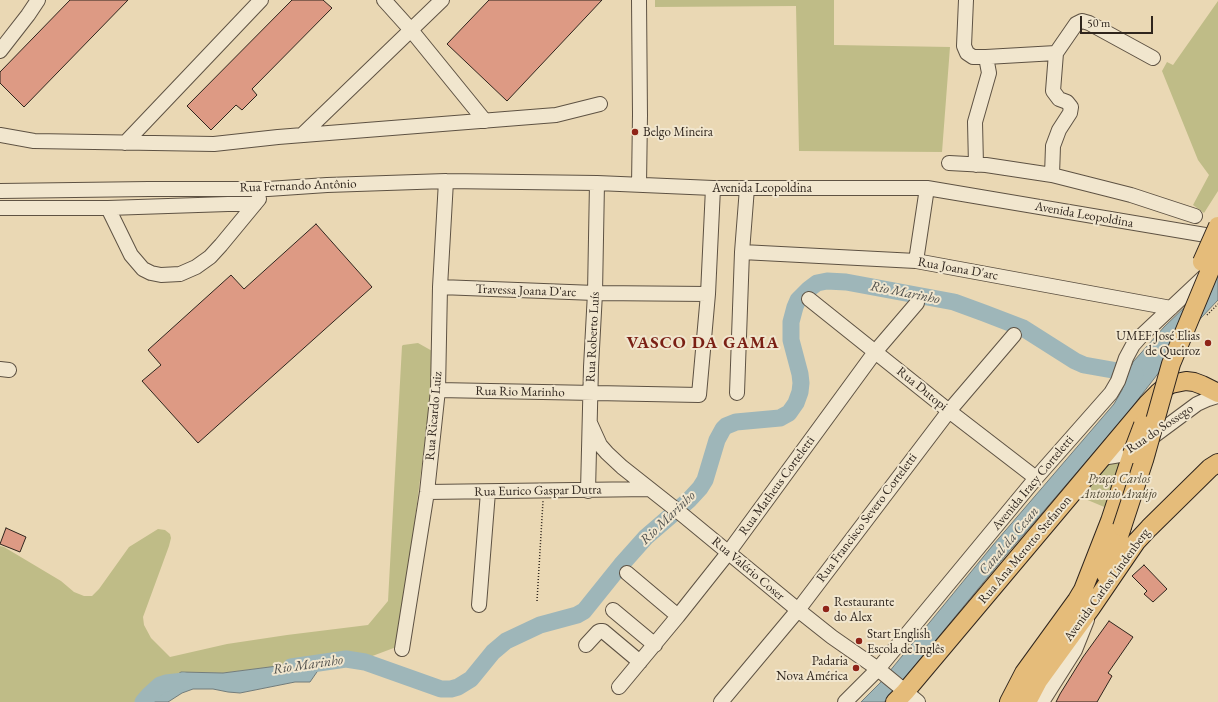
<!DOCTYPE html>
<html>
<head>
<meta charset="utf-8">
<style>
	body { margin:0 }
	#map { position:relative; width:1218px; height:702px; overflow:hidden; background:#ead8b4; font-family:"EB Garamond",serif }
	canvas { display:block }
	.scale { position:absolute; left:1080px; top:16px; width:73px; height:18px; box-sizing:border-box; border:2px solid #2f251d; border-top:0; padding-left:5px; font-size:12px; line-height:14px; white-space:nowrap; color:#2f251d; -webkit-text-stroke:3px #f1e6ce; paint-order:stroke }
</style>
</head>
<body>
<div id="map">
<canvas width="1218" height="702"></canvas>
<div class="scale">50 m</div>
</div>
<script>
const c = document.querySelector('canvas').getContext('2d');
c.lineJoin = 'round';
function paint(path, color) { c.fillStyle = color; c.fill(path, 'evenodd'); }
const poly = rows => new Path2D(rows.map(r => 'M' + r).join(''));
function trace(path, color, width, dash) { c.strokeStyle = color; c.lineWidth = width; c.lineCap = dash ? 'butt' : 'round'; c.setLineDash(dash || []); c.stroke(path); }
function write(font, color, halo, rows, align = 'center') {
  c.font = font + ' "EB Garamond",serif'; c.lineWidth = 4; c.setLineDash([]); c.textBaseline = 'middle'; c.strokeStyle = halo; c.fillStyle = color; for (const [text, x, y, turn = 0] of rows) {
    c.save(); c.translate(x, y); c.rotate((+turn || 0) * Math.PI / 180); c.textAlign = isNaN(turn) ? turn : align; if (halo) c.strokeText(text, 0, 0); c.fillText(text, 0, 0); c.restore();
  }
}
const green = poly([
	[655,0,834,0,834,45,950,47,942,152,799,151,796,6,655,7],
	[1218,1,1218,191,1204,213,1193,205,1209,175,1198,160,1162,71,1167,62,1173,65],
	[418,343,434,352,435,361,399,646,359,661,293,664,223,673,181,672,150,692,138,702,0,702,0,546,4,547,61,581,74,592,84,596,92,596,99,589,129,547,158,529,165,530,170,534,171,538,169,546,143,617,144,625,151,638,170,657,227,644,287,635,368,625,388,601,402,346,403,345],
	[1156,455,1133,519,1078,496,1104,465]
]);
const water = poly([
	[1218,275,1218,300,1201,318,1126,415,1006,555,893,692,884,702,861,702,880,683,993,545,1114,404,1122,390,1133,362,1164,327,1218,275],
	[315,663,319,669,310,682,295,682,240,693,228,692,213,689,193,689,182,693,168,702,138,702,150,692,181,672,223,673,293,664,315,663]
]);
const river = poly([
	[291,667,346,659,365,662,441,689,451,689,458,687,471,679,493,652,506,641,540,625,577,615,584,611,621,565,646,537,689,500,700,488,705,480,717,440,723,429,726,426,736,422,780,418,789,413,796,403,800,392,801,383,800,374,791,340,791,322,795,307,798,300,809,289,817,283,827,281,846,282,954,302,984,313,1023,328,1075,361,1084,365,1135,374],
	[143,702,149,695,160,685,166,683,184,681]
]);
const building = poly([
	[70,0,128,0,24,107,0,83,0,72,70,0],
	[292,0,323,0,332,8,252,89,257,95,242,110,236,105,211,130,187,106,292,0],
	[489,0,602,0,507,101,447,44,489,0],
	[316,224,372,287,198,443,142,381,161,365,148,350,231,275,244,289,316,224],
	[6,528,26,537,20,552,0,544,6,528],
	[1144,565,1167,589,1153,602,1144,594,1147,591,1132,576,1144,565],
	[1109,621,1133,637,1108,673,1112,676,1097,702,1056,702,1060,694,1083,657,1109,621]
]);
const path = poly([
	[1207,315,1218,304],
	[537,601,543,501]
]);
const minor = poly([
	[384,0,411,30,485,121],
	[966,0,964,46,967,53,973,57,986,57,1056,53,1076,24,1082,21,1089,23,1153,58],
	[0,51,28,15,38,0],
	[0,135,34,141,214,144,278,137,556,115,600,104],
	[302,135,442,0],
	[125,143,261,0],
	[949,163,986,165,1052,175,1131,195,1195,216],
	[976,165,975,122,989,73,986,57],
	[1052,175,1053,146,1059,130,1070,113,1071,107,1067,102,1059,99,1053,91,1056,53],
	[639,185,640,115,639,0],
	[0,191,149,189,268,189,327,185,446,181,597,183,713,188,927,188,1218,237],
	[0,208,108,208,228,204,255,204],
	[108,208,131,255,143,269,151,273,161,275,180,274,196,267,210,257,221,245,259,199],
	[742,252,916,261,1171,308],
	[916,261,927,188],
	[440,287,595,293,708,294],
	[809,299,949,411,1036,478],
	[0,369,9,370],
	[438,390,699,395,708,294,713,188],
	[737,393,742,252,747,188],
	[590,423,600,445,607,453,622,467,684,516,798,610,832,637,878,669,918,702],
	[1102,458,1120,455,1129,452,1143,444,1197,404,1208,399,1218,396],
	[588,491,591,367,595,293,597,183],
	[427,492,650,489],
	[627,573,678,616],
	[479,605,488,492],
	[613,610,655,645],
	[586,645,598,632,600,631,603,631,640,662],
	[402,649,427,492,438,390,440,287,446,181],
	[619,687,678,616,728,553,875,352,917,303],
	[721,702,798,610,949,411,1014,335],
	[845,702,878,669,1036,478,1111,393,1118,381,1126,358,1133,345,1141,336,1207,274],
	[1042,702,1075,650,1087,620]
]);
const major = poly([
	[1106,575,1122,527],
	[895,702,905,692,1148,403,1158,393,1164,388,1171,384,1186,381,1194,382,1202,385,1218,393],
	[1009,702,1024,673,1077,600,1083,590,1110,521,1132,454],
	[1027,702,1038,681,1091,608,1136,542,1149,528,1210,468,1218,463]
]);
const majorBridge = poly([
	[1202,262,1218,226],
	[1132,454,1143,425],
	[1122,527,1144,460,1171,364,1218,251]
]);
const markers = [
	[635,132,4,"#8f2418"],
	[1208,343,4,"#8f2418"],
	[826,609,4,"#8f2418"],
	[859,641,4,"#8f2418"],
	[856,668,4,"#8f2418"]
];
const poiNames = [
	["Belgo Mineira",643,132],
	["UMEF José Elias",1200,336,"right"],
	["de Queiroz",1200,351,"right"],
	["Restaurante",834,602],
	["do Alex",834,617],
	["Start English",867,634],
	["Escola de Inglês",867,649],
	["Padaria",848,661,"right"],
	["Nova América",848,676,"right"]
];
const streetNames = [
	["Rua Fernando Antônio",298,186,-2],
	["Avenida Leopoldina",762,188],
	["Avenida Leopoldina",1084,215,10],
	["Rua Joana D'arc",958,269,10],
	["Travessa Joana D'arc",526,291,2],
	["Rua Roberto Luís",593,337,-87],
	["Rua Dutopi",922,389,39],
	["Rua Rio Marinho",520,392,1],
	["Rua Ricardo Luiz",434,416,-85],
	["Rua do Sossego",1160,429,-34],
	["Avenida Iracy Corteletti",1033,483,-50],
	["Rua Matheus Corteletti",777,486,-54],
	["Rua Eurico Gaspar Dutra",538,491,-1],
	["Rua Francisco Severo Corteletti",867,518,-53],
	["Rua Ana Merotto Stefanon",1025,550,-50],
	["Rua Valério Coser",748,569,40],
	["Avenida Carlos Lindenberg",1107,585,-54]
];
const parkNames = [
	["Praça Carlos",1119,479],
	["Antonio Araújo",1119,494]
];
const waterNames = [
	["Rio Marinho",905,293,11],
	["Rio Marinho",668,518,-44],
	["Canal da Cesan",1009,541,-50],
	["Rio Marinho",308,665,-8]
];
const districtNames = [
	["VASCO DA GAMA",703,343]
];
paint(green, '#bfbc87');
paint(water, '#9eb6b9');
trace(water, '#727c7b', 1);
trace(river, '#9eb6b9', 17);
paint(building, '#dd9a84');
trace(building, '#2f251d', 1);
trace(minor, '#5e5243', 16);
trace(major, '#2f251d', 20);
trace(path, '#2f251d', 1.5, [1, 2]);
trace(minor, '#f1e6ce', 14);
trace(major, '#e5bc7a', 18);
trace(majorBridge, '#2f251d', 20, []);
trace(majorBridge, '#e5bc7a', 18);
for (const [x, y, r, color] of markers) { const dot = new Path2D(); dot.arc(x, y, r, 0, 2 * Math.PI); c.fillStyle = color; c.fill(dot); trace(dot, '#f1e6ce', 1.5); }
write('13px', '#2f251d', '#f1e6ce', poiNames, 'left');
write('13px', '#2f251d', '#f1e6ce', streetNames);
write('italic 13px', '#534b38', '#f1e6ce', parkNames);
write('italic 14px', '#50504c', '#f1e6ce', waterNames);
c.letterSpacing = '1px';
write('bold 17px', '#7a1f14', '#f1e6ce', districtNames);
c.letterSpacing = '0px';
</script>
</body>
</html>
